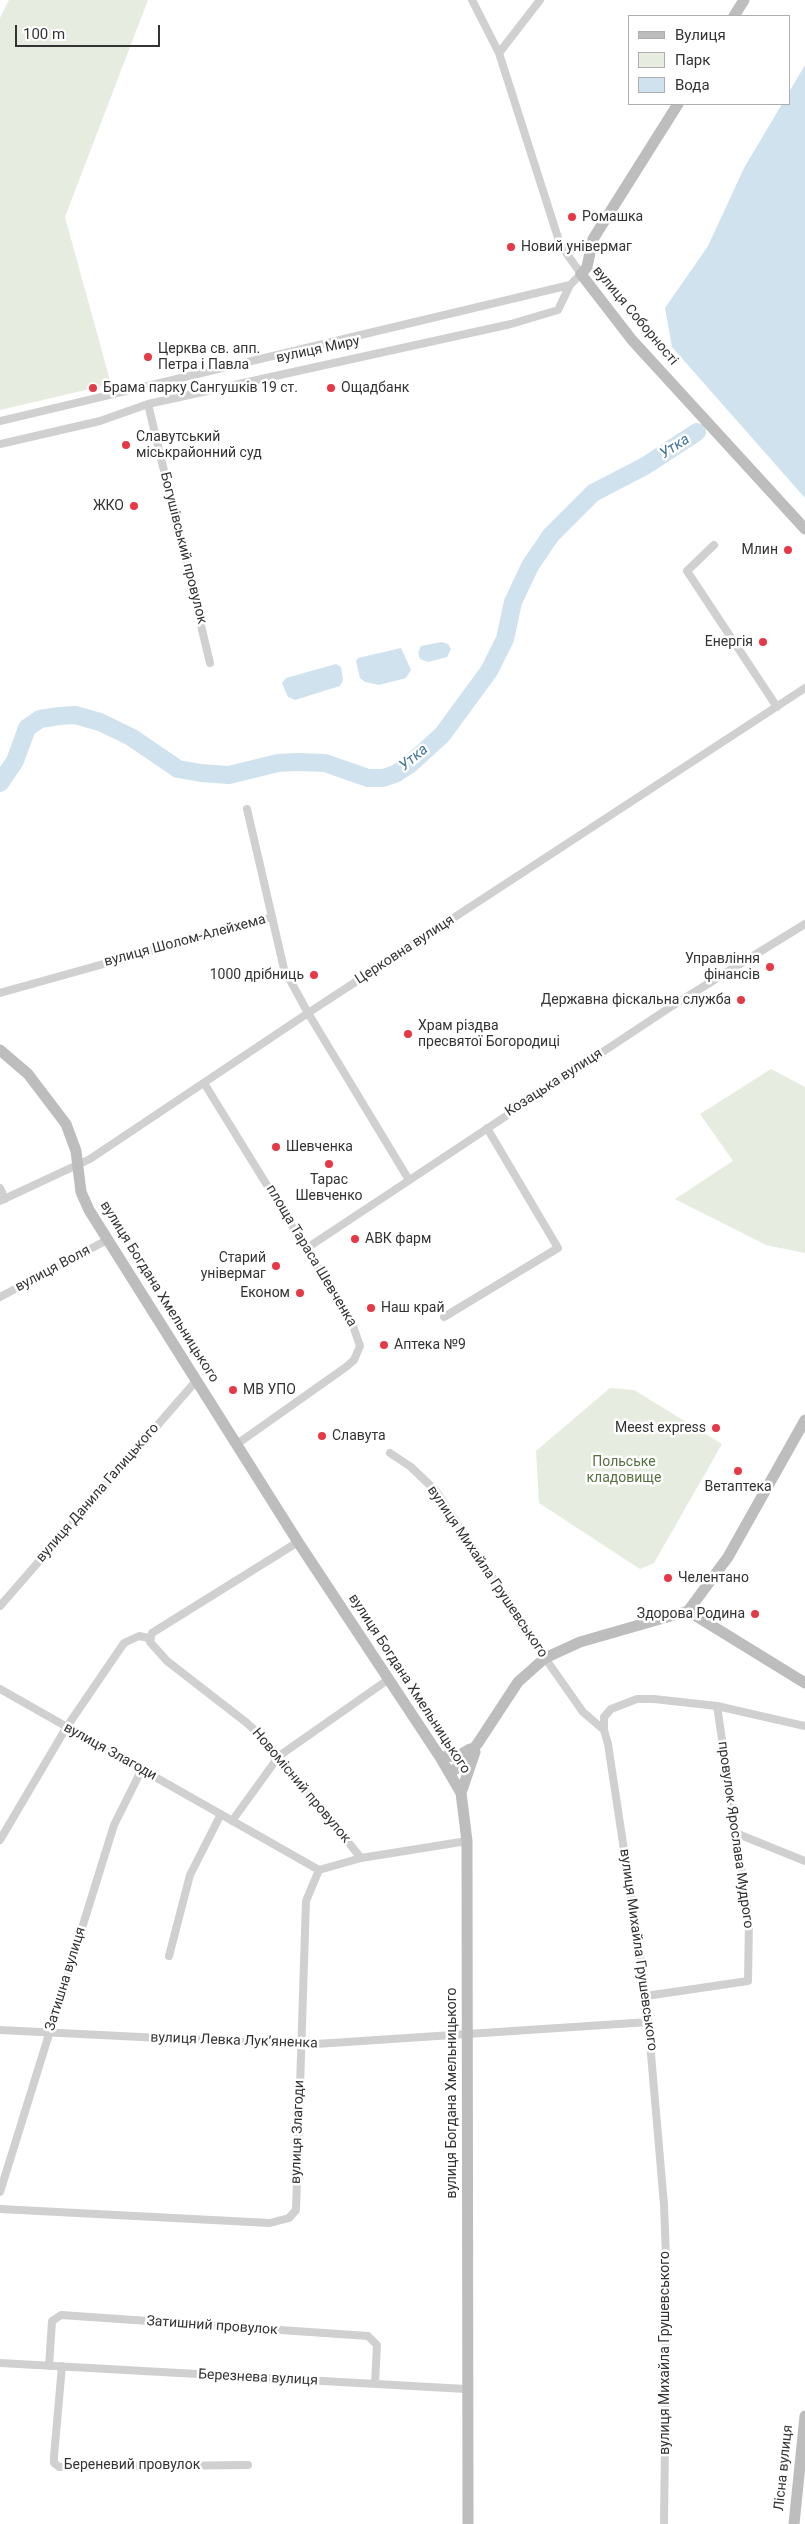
<!DOCTYPE html>
<html>
<head>
<meta charset="utf-8">
<style>
	body { margin:0 }
	#map { position:relative; width:805px; height:2524px; overflow:hidden; background:#fff; font-family:Roboto,sans-serif }
	canvas { display:block }
	.legend { position:absolute; left:628px; top:15px; width:162px; height:90px; box-sizing:border-box; background:#fff; border:1px solid #adadad; margin:0; padding:6px 9px; list-style:none; font-size:15px; color:#333 }
	.legend li { display:flex; align-items:center; gap:10px; height:25px }
	.legend b { width:25px; border:1px solid #adadad }
	.scale { position:absolute; left:15px; top:25px; width:145px; height:22px; box-sizing:border-box; border:2px solid #333; border-top:0; padding-left:6px; font-size:15px; line-height:18px; white-space:nowrap; color:#333; -webkit-text-stroke:4px #fff; paint-order:stroke }
</style>
</head>
<body>
<div id="map">
<canvas width="805" height="2524"></canvas>
<ul class="legend">
<li><b style="height:6px;background:#bdbdbd"></b>Вулиця</li>
<li><b style="height:14px;background:#e6ecdf"></b>Парк</li>
<li><b style="height:14px;background:#cfe2ee"></b>Вода</li>
</ul>
<div class="scale">100 m</div>
</div>
<script>
const c = document.querySelector('canvas').getContext('2d');
c.lineJoin = 'round';
function paint(path, color) { c.fillStyle = color; c.fill(path, 'evenodd'); }
const poly = rows => new Path2D(rows.map(r => 'M' + r).join(''));
function trace(path, color, width, dash) { c.strokeStyle = color; c.lineWidth = width; c.lineCap = dash ? 'butt' : 'round'; c.setLineDash(dash || []); c.stroke(path); }
function write(font, color, halo, rows, align = 'center') {
  c.font = font + ' Roboto,sans-serif'; c.lineWidth = 5; c.setLineDash([]); c.textBaseline = 'middle'; c.strokeStyle = halo; c.fillStyle = color; for (const [text, x, y, turn = 0] of rows) {
    c.save(); c.translate(x, y); c.rotate((+turn || 0) * Math.PI / 180); c.textAlign = isNaN(turn) ? turn : align; if (halo) c.strokeText(text, 0, 0); c.fillText(text, 0, 0); c.restore();
  }
}
const green = poly([
	[9,0,148,0,65,217,111,384,0,410,0,18],
	[771,1069,805,1087,805,1253,766,1245,675,1199,733,1161,700,1114],
	[610,1388,634,1390,722,1444,654,1563,640,1569,539,1503,536,1451]
]);
const water = poly([
	[805,65,805,498,672,347,665,308,708,246,744,168,782,104,789,104,789,92],
	[442,642,448,644,451,649,447,657,428,662,420,659,418,653,421,646],
	[401,648,411,670,406,678,379,685,365,682,360,678,356,661,358,658],
	[336,664,341,667,343,680,340,686,295,700,288,697,282,683,286,678]
]);
const river = poly([
	[0,783,15,761,27,728,40,719,59,716,75,715,100,722,131,737,178,769,201,773,229,775,278,763,297,762,325,763,368,778,383,778,395,774,409,765,442,735,489,671,505,639,513,602,530,566,551,535,593,493,645,466,697,432]
]);
const street = poly([
	[499,53,540,0],
	[148,404,210,663],
	[0,421,570,285],
	[0,444,100,421,148,404,511,324,558,310,570,285,581,274,560,244,499,53,472,0],
	[714,545,687,571,777,707],
	[247,809,272,917],
	[0,993,272,917,284,969,308,1013,409,1180],
	[204,1083,352,1323,360,1346,354,1360,346,1367,237,1444],
	[0,1188,5,1199],
	[0,1201,90,1159,308,1013,805,688],
	[307,1248,672,1006,805,924],
	[0,1297,107,1240],
	[444,1317,558,1248,487,1128],
	[390,1453,411,1467,436,1491,545,1658,583,1712,604,1730,608,1744,646,1996,664,2205,667,2282,664,2524],
	[298,1542,152,1633,150,1642,167,1661,247,1723,266,1741,361,1858],
	[0,1606,196,1381],
	[0,1689,319,1870,306,1901,296,2210,289,2218,270,2223,0,2209],
	[604,1730,604,1717,611,1709,637,1699,654,1699,717,1706,805,1726],
	[232,1821,279,1756,389,1679],
	[738,1834,805,1861],
	[0,1840,66,1728,124,1643,139,1636,149,1638],
	[319,1870,361,1858,467,1841],
	[169,1956,190,1875,221,1814],
	[646,1996,748,1981,749,1920,717,1706],
	[0,2030,301,2045,649,2022],
	[0,2192,114,1825,142,1769],
	[0,2363,466,2389],
	[49,2366,52,2321,61,2315,368,2336,377,2345,375,2384],
	[62,2366,54,2456,54,2463,59,2467,248,2465]
]);
const secondary = poly([
	[734,16,744,0],
	[678,104,593,239,587,267,581,274,632,340,805,529],
	[0,1050,28,1074,66,1124,76,1151,81,1192,89,1210,298,1542,440,1757,461,1793,467,1841,468,2524],
	[688,1611,805,1683],
	[440,1757,458,1756,470,1749],
	[450,1773,461,1765,478,1743,518,1682,545,1658,580,1642,688,1611,728,1557,805,1420],
	[461,1793,475,1752],
	[794,2524,805,2416]
]);
const markers = [
	[572,217,5,"#e63946"],
	[511,247,5,"#e63946"],
	[148,357,5,"#e63946"],
	[93,388,5,"#e63946"],
	[331,388,5,"#e63946"],
	[126,445,5,"#e63946"],
	[134,506,5,"#e63946"],
	[788,550,5,"#e63946"],
	[763,642,5,"#e63946"],
	[770,967,5,"#e63946"],
	[314,975,5,"#e63946"],
	[741,1000,5,"#e63946"],
	[408,1034,5,"#e63946"],
	[276,1147,5,"#e63946"],
	[329,1164,5,"#e63946"],
	[355,1239,5,"#e63946"],
	[276,1266,5,"#e63946"],
	[300,1293,5,"#e63946"],
	[371,1308,5,"#e63946"],
	[384,1345,5,"#e63946"],
	[233,1390,5,"#e63946"],
	[716,1428,5,"#e63946"],
	[322,1436,5,"#e63946"],
	[738,1471,5,"#e63946"],
	[668,1578,5,"#e63946"],
	[755,1614,5,"#e63946"]
];
const poiNames = [
	["Ромашка",582,217],
	["Новий універмаг",521,247],
	["Церква св. апп.",158,349],
	["Петра і Павла",158,365],
	["Брама парку Сангушків 19 ст.",103,388],
	["Ощадбанк",341,388],
	["Славутський",136,437],
	["міськрайонний суд",136,453],
	["ЖКО",124,506,"right"],
	["Млин",778,550,"right"],
	["Енергія",753,642,"right"],
	["Управління",760,959,"right"],
	["фінансів",760,975,"right"],
	["1000 дрібниць",304,975,"right"],
	["Державна фіскальна служба",731,1000,"right"],
	["Храм різдва",418,1026],
	["пресвятої Богородиці",418,1042],
	["Шевченка",286,1147],
	["Тарас",329,1180,"center"],
	["Шевченко",329,1196,"center"],
	["АВК фарм",365,1239],
	["Старий",266,1258,"right"],
	["універмаг",266,1274,"right"],
	["Економ",290,1293,"right"],
	["Наш край",381,1308],
	["Аптека №9",394,1345],
	["МВ УПО",243,1390],
	["Meest express",706,1428,"right"],
	["Славута",332,1436],
	["Ветаптека",738,1487,"center"],
	["Челентано",678,1578],
	["Здорова Родина",745,1614,"right"]
];
const streetNames = [
	["вулиця Соборності",635,316,50],
	["вулиця Миру",318,350,-12],
	["Богушівський провулок",183,548,76],
	["вулиця Шолом-Алейхема",185,941,-15],
	["Церковна вулиця",405,950,-33],
	["Козацька вулиця",554,1083,-33],
	["площа Тараса Шевченка",311,1256,59],
	["вулиця Воля",53,1269,-28],
	["вулиця Богдана Хмельницького",159,1292,58],
	["вулиця Данила Галицького",98,1493,-49],
	["вулиця Михайла Грушевського",487,1572,56],
	["вулиця Богдана Хмельницького",409,1684,57],
	["вулиця Злагоди",110,1752,29],
	["Новомісний провулок",301,1786,50],
	["провулок Ярослава Мудрого",735,1835,82],
	["вулиця Михайла Грушевського",638,1950,82],
	["Затишна вулиця",66,1979,-73],
	["вулиця Левка Лукʼяненка",234,2041,2],
	["вулиця Богдана Хмельницького",452,2093,-90],
	["вулиця Злагоди",298,2132,-88],
	["Затишний провулок",212,2326,4],
	["вулиця Михайла Грушевського",665,2353,-90],
	["Березнева вулиця",258,2378,3],
	["Береневий провулок",132,2465],
	["Лісна вулиця",784,2468,-84]
];
const parkNames = [
	["Польське",624,1462],
	["кладовище",624,1478]
];
const waterNames = [
	["Утка",675,447,-33],
	["Утка",414,758,-39]
];
paint(green, '#e6ecdf');
paint(water, '#cfe2ee');
trace(river, '#cfe2ee', 18);
trace(street, '#d0d0d0', 8);
trace(secondary, '#bdbdbd', 11);
for (const [x, y, r, color] of markers) { const dot = new Path2D(); dot.arc(x, y, r, 0, 2 * Math.PI); c.fillStyle = color; c.fill(dot); trace(dot, '#fff', 2); }
write('14px', '#333', '#fff', poiNames, 'left');
write('14px', '#333', '#fff', streetNames);
write('14px', '#56703f', '#fff', parkNames);
write('italic 15px', '#3f7597', '#fff', waterNames);
</script>
</body>
</html>
